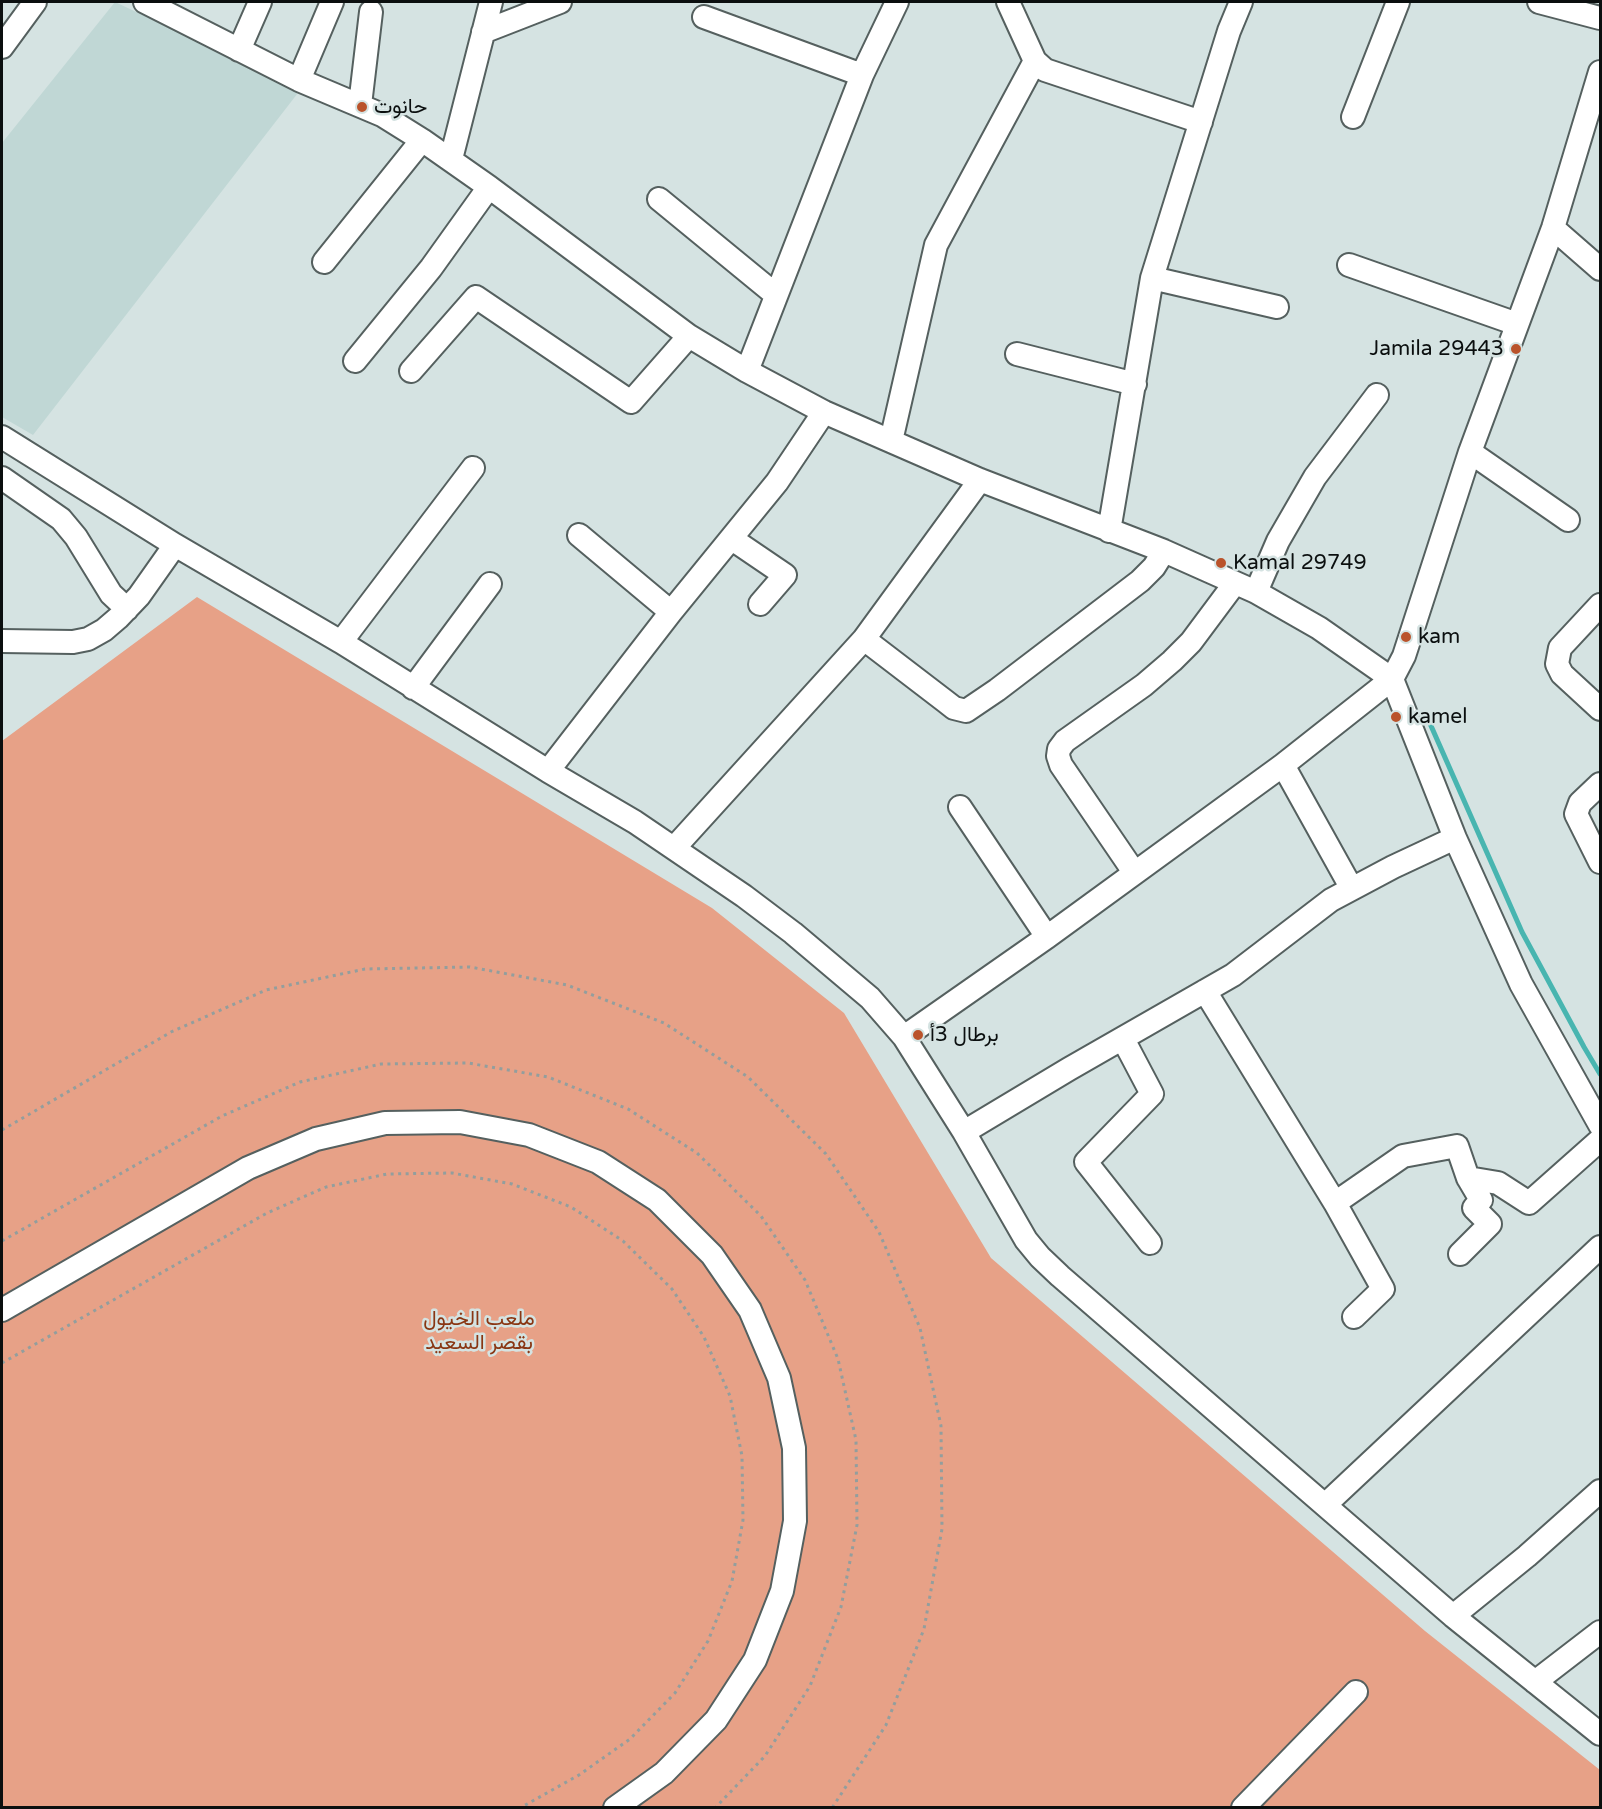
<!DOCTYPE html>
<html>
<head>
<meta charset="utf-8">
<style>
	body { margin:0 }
	#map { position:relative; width:1602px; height:1809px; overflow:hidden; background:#d5e3e2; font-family:"Varela Round",sans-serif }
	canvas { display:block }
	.frame { position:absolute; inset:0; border:3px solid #0b0f0f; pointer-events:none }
</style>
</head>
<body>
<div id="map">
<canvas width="1602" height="1809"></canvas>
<div class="frame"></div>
</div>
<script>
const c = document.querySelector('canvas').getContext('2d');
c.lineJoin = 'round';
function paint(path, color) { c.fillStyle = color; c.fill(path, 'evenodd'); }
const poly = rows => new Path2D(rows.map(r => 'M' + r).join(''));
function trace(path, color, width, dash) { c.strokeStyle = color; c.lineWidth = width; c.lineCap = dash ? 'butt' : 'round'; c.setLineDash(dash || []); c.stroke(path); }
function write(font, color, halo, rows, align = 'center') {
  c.font = font + ' "Varela Round",Vazirmatn,sans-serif'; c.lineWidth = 5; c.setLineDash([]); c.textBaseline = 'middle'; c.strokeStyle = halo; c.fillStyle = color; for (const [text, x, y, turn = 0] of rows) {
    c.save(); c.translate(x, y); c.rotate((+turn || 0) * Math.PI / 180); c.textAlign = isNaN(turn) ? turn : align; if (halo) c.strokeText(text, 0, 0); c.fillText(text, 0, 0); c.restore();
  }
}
const built = poly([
	[115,2,301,89,33,435,2,417,2,143]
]);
const green = poly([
	[197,597,712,908,844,1013,991,1258,1425,1631,1600,1770,1600,1807,2,1807,2,741]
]);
const stream = poly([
	[1428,719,1522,932,1584,1047,1600,1074]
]);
const path = poly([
	[2,1130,171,1032,266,990,365,969,470,967,567,985,664,1023,748,1077,826,1154,879,1232,920,1328,941,1426,942,1529,924,1629,886,1725,832,1808],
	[2,1241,222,1116,300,1082,381,1064,468,1063,548,1077,628,1109,697,1153,761,1216,805,1280,838,1359,856,1440,857,1525,841,1607,810,1686,765,1756,715,1808],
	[2,1363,267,1213,326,1187,387,1174,452,1173,512,1184,571,1207,623,1241,672,1289,704,1337,730,1396,742,1456,743,1520,732,1581,708,1641,675,1693,630,1739,579,1775,520,1808]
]);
const minor = poly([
	[145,2,299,80,382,115,422,140,489,187,689,336,747,371,824,412,980,480,1164,551,1256,592,1319,628,1392,679,1455,838,1521,984,1600,1125],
	[1008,2,1035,61,1045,70,1201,122],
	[1539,2,1600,18],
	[704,17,862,75],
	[483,32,560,2],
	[2,47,35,2],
	[239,50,260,2],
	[299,80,332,2],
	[360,105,371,12],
	[1353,117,1398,2],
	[451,159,491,2],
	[659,199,776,295],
	[1553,228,1600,269],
	[324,262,422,140],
	[1349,265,1517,324],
	[1152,278,1277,307],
	[1017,354,1135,384],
	[355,361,431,268,489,187],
	[411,371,476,297,631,402,689,336],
	[747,371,862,75,897,2],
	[2,437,175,545,341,642,548,771,635,822,744,896,793,933,870,998,904,1037,964,1132,1026,1240,1040,1257,1060,1276,1453,1616,1600,1734],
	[891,441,936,245,1035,61],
	[1470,452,1568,520],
	[2,478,61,519,76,537,111,594,127,609],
	[1109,531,1152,278,1229,31,1241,2],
	[579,535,671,612],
	[732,539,785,575,760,604],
	[1256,592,1278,541,1315,477,1377,395],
	[1600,605,1560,648,1557,664,1562,674,1600,709],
	[864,639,945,701,954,708,966,711,997,690,1140,581,1154,567,1164,551],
	[2,641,73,642,88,639,104,630,118,618,139,596,175,545],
	[341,642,473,468],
	[413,688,490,584],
	[1283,765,1352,889],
	[548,771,671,612,777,482,824,412],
	[1600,784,1580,803,1576,814,1600,862],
	[960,807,1047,937],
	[675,847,864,639,980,480],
	[1134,872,1061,765,1058,756,1059,749,1065,741,1144,685,1172,661,1191,642,1235,583],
	[1205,991,1335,1203,1383,1289,1354,1317],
	[904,1037,1047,937,1283,765,1392,679,1404,656,1470,452,1553,228,1600,72],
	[1123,1039,1152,1094,1086,1162,1150,1243],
	[964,1132,1069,1069,1233,975,1331,900,1393,867,1455,838],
	[1335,1203,1403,1156,1457,1146,1468,1178],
	[1460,1254,1490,1224,1474,1208,1481,1200,1468,1178,1498,1183,1529,1203,1600,1140],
	[2,1310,248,1168,316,1139,385,1123,460,1122,529,1135,598,1162,657,1200,712,1255,750,1310,779,1378,794,1448,795,1521,782,1591,755,1660,716,1720,664,1773,615,1808],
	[1325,1505,1600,1247],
	[1453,1616,1527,1556,1600,1491],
	[1535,1682,1600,1632],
	[1243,1808,1356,1692]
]);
const markers = [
	[362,107,6,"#ba532b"],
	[1516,349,6,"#ba532b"],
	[1221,563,6,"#ba532b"],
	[1406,637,6,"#ba532b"],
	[1396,717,6,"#ba532b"],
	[918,1035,6,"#ba532b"]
];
const poiNames = [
	["حانوت",374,107],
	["Jamila 29443",1504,349,"right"],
	["Kamal 29749",1233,563],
	["kam",1418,637],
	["kamel",1408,717],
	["برطال 3أ",930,1035]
];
const parkNames = [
	["ملعب الخيول",479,1319],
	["بقصر السعيد",479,1343]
];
paint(built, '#c0d7d5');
paint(green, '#e7a187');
trace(stream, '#48b5b0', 5);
trace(minor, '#55605f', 26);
trace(path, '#939e9d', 3, [3, 4.5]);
trace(minor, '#fff', 22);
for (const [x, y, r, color] of markers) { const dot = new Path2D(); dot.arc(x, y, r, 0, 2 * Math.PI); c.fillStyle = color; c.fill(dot); trace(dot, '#d5e3e2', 2); }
write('21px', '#0b0f0f', '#d5e3e2', poiNames, 'left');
write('21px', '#893613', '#d5e3e2', parkNames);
</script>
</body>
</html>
